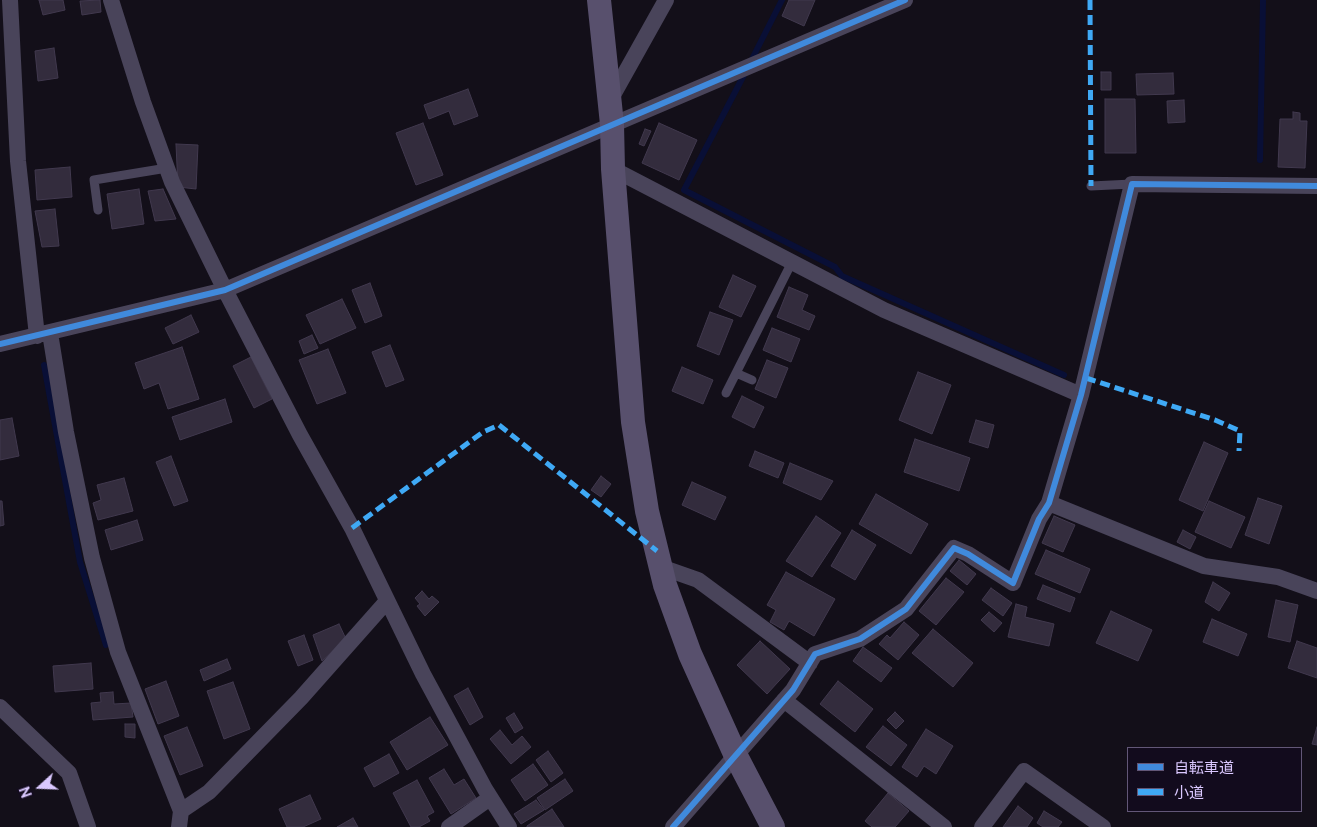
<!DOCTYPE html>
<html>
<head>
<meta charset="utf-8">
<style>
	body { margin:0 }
	#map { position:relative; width:1317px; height:827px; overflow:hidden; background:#130f19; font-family:Raleway,"Noto Sans JP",sans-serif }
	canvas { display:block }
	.legend { position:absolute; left:1127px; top:747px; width:175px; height:65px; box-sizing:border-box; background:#120b1d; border:1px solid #625777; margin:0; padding:6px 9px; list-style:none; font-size:15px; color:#dac8ff }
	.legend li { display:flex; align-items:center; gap:10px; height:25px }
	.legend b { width:25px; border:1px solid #625777 }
	.north { position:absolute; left:15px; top:762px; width:50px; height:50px; -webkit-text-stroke:4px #120b1d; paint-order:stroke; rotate:250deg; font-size:14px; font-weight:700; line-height:20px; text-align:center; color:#dac8ff }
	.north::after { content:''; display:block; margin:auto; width:18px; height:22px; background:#dac8ff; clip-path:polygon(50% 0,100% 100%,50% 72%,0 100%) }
</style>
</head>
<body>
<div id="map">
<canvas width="1317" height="827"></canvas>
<ul class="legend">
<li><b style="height:6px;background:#408adc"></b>自転車道</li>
<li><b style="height:6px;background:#3fa9f5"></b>小道</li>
</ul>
<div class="north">N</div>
</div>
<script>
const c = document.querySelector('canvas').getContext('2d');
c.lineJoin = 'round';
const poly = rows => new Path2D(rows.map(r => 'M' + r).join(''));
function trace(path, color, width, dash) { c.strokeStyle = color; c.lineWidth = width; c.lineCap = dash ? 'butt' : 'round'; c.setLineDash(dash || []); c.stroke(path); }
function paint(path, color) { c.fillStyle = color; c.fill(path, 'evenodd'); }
const stream = poly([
	[751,61,782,0],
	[745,73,684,190,835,267,842,276,1064,375],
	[1260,160,1263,0],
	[44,365,80,562,106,645]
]);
const building = poly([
	[39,0,63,0,65,10,43,15,39,0],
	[100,0,101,12,82,15,80,1,100,0],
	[789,0,815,0,804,26,782,16,789,0],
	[54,48,58,78,38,81,35,51,54,48],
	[1101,72,1111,72,1111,90,1101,90,1101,72],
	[1173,73,1174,94,1137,95,1136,74,1173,73],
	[468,89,478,116,454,125,449,111,429,119,424,105,468,89],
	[1105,99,1135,99,1136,153,1105,153,1105,99],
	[1184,100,1185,122,1168,123,1167,101,1184,100],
	[1293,112,1300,113,1300,121,1307,121,1305,168,1278,167,1280,119,1293,119,1293,112],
	[423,123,443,175,416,185,396,133,423,123],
	[659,123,697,140,679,180,642,163,659,123],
	[645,129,651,131,644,146,639,144,645,129],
	[176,144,198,145,196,189,178,187,176,144],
	[70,167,72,197,37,200,35,170,70,167],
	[139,189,144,224,112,229,107,194,139,189],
	[163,189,176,219,155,221,148,191,163,189],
	[55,209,59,246,42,247,35,211,55,209],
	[733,275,756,286,741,317,719,307,733,275],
	[370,283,382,316,365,323,352,290,370,283],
	[789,287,808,295,802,310,815,316,809,330,777,317,789,287],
	[342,299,356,328,320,344,306,315,342,299],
	[710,312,733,320,719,355,697,346,710,312],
	[191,315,199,332,173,344,165,328,191,315],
	[772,328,800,339,791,362,763,350,772,328],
	[312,335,318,348,304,354,299,341,312,335],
	[390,345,404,380,386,387,372,352,390,345],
	[182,347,199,399,168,409,159,383,144,389,135,363,182,347],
	[328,349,346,393,317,404,299,360,328,349],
	[251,357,272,399,254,408,233,366,251,357],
	[767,360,788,368,776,398,755,389,767,360],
	[682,367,713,380,703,404,672,391,682,367],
	[918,372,951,385,932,434,899,420,918,372],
	[742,396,764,407,754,428,732,417,742,396],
	[225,399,232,422,180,440,172,417,225,399],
	[12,418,19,456,0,460,0,420,12,418],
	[976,420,994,425,988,448,969,442,976,420],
	[915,439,970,458,959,491,904,472,915,439],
	[1204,442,1228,453,1203,511,1179,500,1204,442],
	[755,451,784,463,778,478,749,466,755,451],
	[171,456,188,501,174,506,156,462,171,456],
	[790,463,833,481,821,500,783,483,790,463],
	[601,476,611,484,601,497,591,490,601,476],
	[124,478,133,511,98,520,93,503,101,500,97,485,124,478],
	[692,482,726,497,715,520,682,505,692,482],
	[876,494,928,524,911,554,859,524,876,494],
	[1258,498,1282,506,1269,544,1245,535,1258,498],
	[0,501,2,501,4,525,0,526,0,501],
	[1209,501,1245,517,1231,548,1195,532,1209,501],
	[816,516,841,533,812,577,786,561,816,516],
	[1054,516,1075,525,1063,552,1042,543,1054,516],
	[137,520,143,540,111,550,105,530,137,520],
	[852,530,876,545,855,580,831,566,852,530],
	[1183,530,1196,537,1190,549,1177,542,1183,530],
	[1046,550,1090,569,1080,593,1035,574,1046,550],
	[959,560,976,574,967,585,950,571,959,560],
	[786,572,835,599,814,636,789,621,784,630,770,622,776,610,767,605,786,572],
	[946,578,964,592,936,625,919,611,946,578],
	[1213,582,1230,593,1219,611,1205,602,1213,582],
	[1043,585,1075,598,1070,612,1037,599,1043,585],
	[991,588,1012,603,1003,616,982,600,991,588],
	[422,591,429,599,432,596,439,602,425,616,417,606,420,604,415,598,422,591],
	[1276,600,1298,605,1290,642,1268,637,1276,600],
	[1016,604,1027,607,1025,617,1054,624,1049,646,1008,637,1016,604],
	[1111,611,1152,630,1138,661,1096,643,1111,611],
	[989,612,1002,623,994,632,981,620,989,612],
	[1212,619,1247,634,1238,656,1203,642,1212,619],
	[904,622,919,635,898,660,879,644,887,635,890,638,904,622],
	[339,624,346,639,322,661,313,635,339,624],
	[933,629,973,663,953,687,912,653,933,629],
	[304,635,313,660,298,666,288,641,304,635],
	[760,641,790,669,767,694,737,665,760,641],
	[1297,641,1317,648,1317,678,1288,668,1297,641],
	[863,647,892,668,881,682,853,661,863,647],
	[227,659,231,669,204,681,200,670,227,659],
	[91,663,93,689,55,692,53,666,91,663],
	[166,681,179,716,158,724,145,689,166,681],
	[838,681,873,709,855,732,820,704,838,681],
	[233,682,250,729,224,739,207,691,233,682],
	[468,688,483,717,470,725,454,696,468,688],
	[113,692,114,704,131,703,133,717,93,720,91,703,101,702,100,693,113,692],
	[895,712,904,721,896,729,887,720,895,712],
	[514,713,523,728,515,733,506,718,514,713],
	[430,717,448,745,407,770,390,742,430,717],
	[125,724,135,724,135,738,125,737,125,724],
	[883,726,907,745,891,766,866,747,883,726],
	[187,727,203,766,180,775,164,736,187,727],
	[1317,727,1317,745,1312,744,1317,727],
	[926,729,953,746,936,774,924,766,917,777,902,767,926,729],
	[500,730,512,745,522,736,531,747,511,764,490,739,500,730],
	[548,751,563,773,551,782,536,760,548,751],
	[389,754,399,773,374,787,364,768,389,754],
	[533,764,548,785,525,801,511,780,533,764],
	[444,769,454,785,464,779,476,798,451,814,429,778,444,769],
	[565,779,573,791,545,810,537,798,565,779],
	[417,780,434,812,427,816,430,821,419,827,411,827,393,793,417,780],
	[888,793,909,811,895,827,872,827,865,821,888,793],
	[310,795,321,819,303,827,287,827,279,809,310,795],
	[536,800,544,810,521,824,514,814,536,800],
	[1018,806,1033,818,1027,827,1003,827,1018,806],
	[552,809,564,827,527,827,527,826,552,809],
	[1044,811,1062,822,1058,827,1043,827,1037,823,1044,811],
	[353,818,358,827,337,827,353,818]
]);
const lane = poly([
	[1091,186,1132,184],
	[98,210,94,180,167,168],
	[736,373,752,380],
	[726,393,792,262]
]);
const street = poly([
	[10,0,18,161,37,336],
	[111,0,143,102,172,182,225,290,300,435,352,528,423,674,485,789,509,827],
	[609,102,666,0],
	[613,169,884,310,1081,395],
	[50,333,66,432,92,558,118,652,181,811],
	[0,344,225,290,905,0],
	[1049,503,1204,566,1278,577,1317,591],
	[661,567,698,580,810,663],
	[784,700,944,827],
	[0,707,69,773,88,827],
	[179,827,181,811,209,792,301,698,387,601],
	[449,827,490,798],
	[673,827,793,690,815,654,860,639,906,609,954,548,968,554,1013,583,1039,519,1049,503,1081,395,1132,184,1317,186],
	[982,827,1024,771,1103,827]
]);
const secondary = poly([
	[599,0,612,124,613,169,633,422,647,511,665,585,690,654,736,756,773,827]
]);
const quiet = poly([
	[1090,0,1091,186],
	[1086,378,1215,420,1240,431,1239,451],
	[352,528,483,432,499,425,657,551]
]);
const cycleway = poly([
	[0,344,225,290,905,0],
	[673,827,793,690,815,654,860,639,906,609,954,548,968,554,1013,583,1039,519,1049,503,1081,395,1132,184,1317,186]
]);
trace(stream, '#090f36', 6);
paint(building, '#332c3d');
trace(building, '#41394e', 1);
trace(lane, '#49445a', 9);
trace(street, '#49445a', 16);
trace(secondary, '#58506d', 24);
trace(quiet, '#3fa9f5', 5, [10, 5]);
trace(cycleway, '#408adc', 6);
</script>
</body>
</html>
